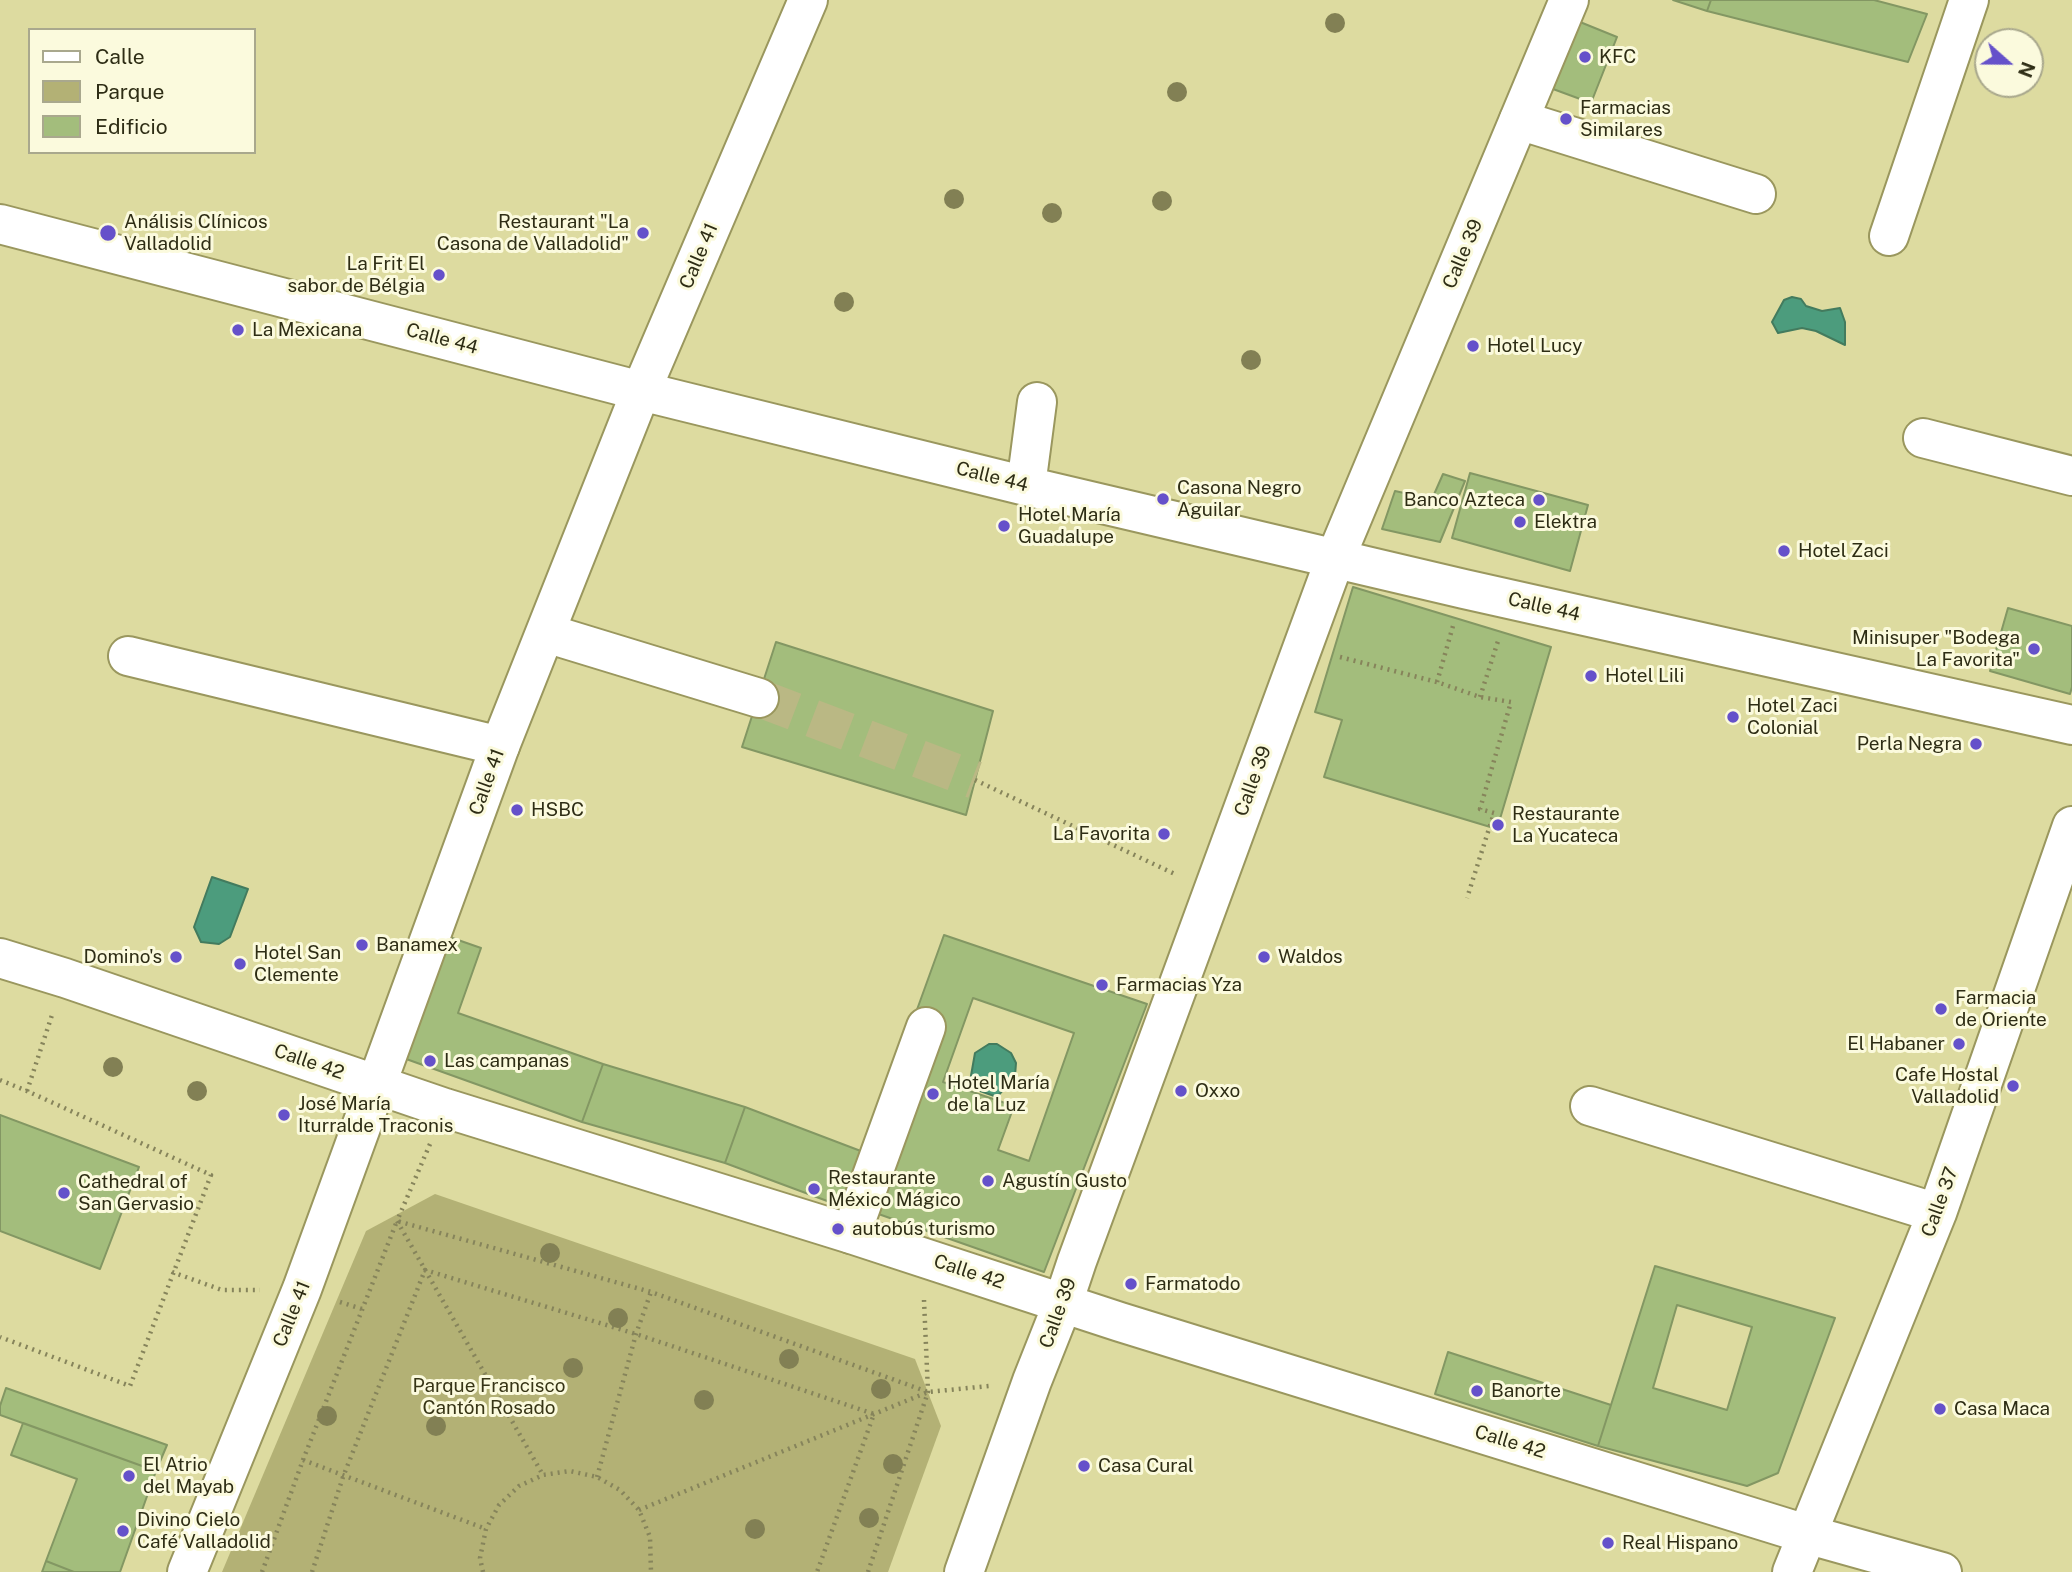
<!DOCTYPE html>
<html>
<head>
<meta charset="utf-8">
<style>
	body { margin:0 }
	#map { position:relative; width:2072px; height:1572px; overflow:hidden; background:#dddba0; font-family:"Public Sans",sans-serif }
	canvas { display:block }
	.legend { position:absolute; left:28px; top:28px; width:228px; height:126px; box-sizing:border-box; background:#fbfadd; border:2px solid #a9a88d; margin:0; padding:9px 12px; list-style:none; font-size:21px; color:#2e2d15 }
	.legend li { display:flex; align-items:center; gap:14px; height:35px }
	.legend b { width:35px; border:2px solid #a9a88d }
	.north { position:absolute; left:1974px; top:28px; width:70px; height:70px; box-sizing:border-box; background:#fbfadd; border:2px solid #a9a88d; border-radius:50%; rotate:111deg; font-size:19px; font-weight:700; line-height:28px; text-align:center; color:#2e2d15 }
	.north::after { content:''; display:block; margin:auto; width:24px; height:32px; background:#6551ca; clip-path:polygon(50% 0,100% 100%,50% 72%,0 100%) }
</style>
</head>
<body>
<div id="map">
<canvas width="2072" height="1572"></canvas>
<ul class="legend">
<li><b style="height:9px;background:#fff"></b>Calle</li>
<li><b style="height:19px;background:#b3b175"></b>Parque</li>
<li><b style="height:19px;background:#a3bd7c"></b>Edificio</li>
</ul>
<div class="north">N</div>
</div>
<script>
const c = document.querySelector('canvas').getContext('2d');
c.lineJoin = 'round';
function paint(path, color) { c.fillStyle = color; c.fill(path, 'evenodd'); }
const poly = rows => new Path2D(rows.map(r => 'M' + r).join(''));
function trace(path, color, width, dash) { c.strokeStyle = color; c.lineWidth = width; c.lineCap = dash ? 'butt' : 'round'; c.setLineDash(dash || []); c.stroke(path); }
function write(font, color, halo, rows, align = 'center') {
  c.font = font + ' "Public Sans",sans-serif'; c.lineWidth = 6; c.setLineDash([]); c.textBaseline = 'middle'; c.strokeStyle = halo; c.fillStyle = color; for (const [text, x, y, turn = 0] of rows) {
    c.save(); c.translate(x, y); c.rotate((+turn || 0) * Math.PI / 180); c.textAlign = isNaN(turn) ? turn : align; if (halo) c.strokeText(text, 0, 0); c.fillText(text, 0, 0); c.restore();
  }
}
const green = poly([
	[435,1194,915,1359,941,1426,888,1572,222,1572,366,1231]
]);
const water = poly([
	[1792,297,1801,299,1806,306,1822,311,1840,308,1845,322,1845,345,1816,331,1802,328,1778,333,1772,322,1784,300,1792,297],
	[212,877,248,889,230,937,219,944,201,942,194,927,212,877],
	[989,1044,997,1044,1011,1053,1016,1063,1015,1076,997,1097,969,1087,975,1053,989,1044]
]);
const building = poly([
	[1673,0,1711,0,1707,11,1673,0],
	[1711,0,1874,0,1927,14,1908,62,1707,11,1711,0],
	[1580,22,1617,37,1591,103,1553,89,1580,22],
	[1470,473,1588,505,1570,571,1452,538,1470,473],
	[1443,474,1465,481,1440,542,1382,529,1395,491,1432,499,1443,474],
	[1353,587,1551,647,1497,829,1324,777,1342,720,1315,712,1353,587],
	[2008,608,2072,626,2072,687,2070,694,1990,671,2008,608],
	[776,642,993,711,966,815,742,747,776,642],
	[438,933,481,948,458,1013,603,1064,582,1122,395,1055,438,933],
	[944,935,1147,1004,1044,1272,847,1203,944,935],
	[973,998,1074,1033,1029,1161,998,1150,1014,1106,943,1082,973,998],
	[603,1064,745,1107,725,1163,582,1122,603,1064],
	[745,1107,866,1153,846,1208,725,1163,745,1107],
	[0,1115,139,1167,100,1269,0,1231,0,1115],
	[1655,1266,1835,1318,1778,1473,1747,1486,1598,1446,1655,1266],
	[1677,1305,1752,1327,1727,1410,1653,1388,1677,1305],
	[1448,1352,1611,1405,1598,1446,1435,1394,1448,1352],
	[6,1388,167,1445,156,1471,0,1415,0,1406,6,1388],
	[23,1423,156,1471,120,1572,74,1572,46,1561,77,1479,11,1455,23,1423],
	[46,1561,74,1572,42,1572,46,1561]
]);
const minorTunnel = poly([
	[759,698,975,780]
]);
const path = poly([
	[1340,657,1437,682,1480,697,1511,702,1480,809,1494,813,1467,898],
	[1437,682,1453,626],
	[1480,697,1499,638],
	[975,780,1177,875],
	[0,1080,27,1091,211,1175,130,1386,0,1337],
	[27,1091,52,1015],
	[430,1144,397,1221,543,1475],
	[172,1272,222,1290,260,1290],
	[340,1302,362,1309],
	[303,1460,486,1529],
	[597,1477,636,1334,651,1292],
	[639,1510,928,1392,989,1386],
	[262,1572,303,1460,397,1221,651,1292,928,1392],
	[312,1572,343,1477,425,1270,636,1334,874,1414,817,1572],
	[483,1572,480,1558,486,1529,499,1505,519,1486,543,1475,570,1471,597,1477,620,1490,639,1510,650,1537,651,1572],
	[868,1572,928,1392,924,1300]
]);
const minor = poly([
	[1519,120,1756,194],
	[0,224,641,391,1026,486,1464,589,2072,725],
	[1889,236,1969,0],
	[1923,438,2072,476],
	[1026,486,1037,402],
	[546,633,759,698],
	[128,656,500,746],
	[1590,1106,1937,1213],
	[851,1234,926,1027],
	[1792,1572,1937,1213,2072,826]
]);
const major = poly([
	[0,958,65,978,445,1108,851,1234,1120,1322,1806,1534,1942,1572],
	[187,1572,302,1289,500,746,641,391,808,0],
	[964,1572,1032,1381,1063,1303,1077,1261,1335,559,1569,0]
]);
const trees = [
	[1335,23],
	[1177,92],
	[954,199],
	[1162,201],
	[1052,213],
	[844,302],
	[1251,360],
	[113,1067],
	[197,1091],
	[550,1253],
	[618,1318],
	[789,1359],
	[573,1368],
	[881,1389],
	[704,1400],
	[327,1416],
	[436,1426],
	[893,1464],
	[869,1518],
	[755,1529]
];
const markers = [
	[1585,57,7,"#6551ca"],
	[1566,119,7,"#6551ca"],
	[108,233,9,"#6551ca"],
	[643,233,7,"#6551ca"],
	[439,275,7,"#6551ca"],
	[238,330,7,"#6551ca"],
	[1473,346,7,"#6551ca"],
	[1163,499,7,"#6551ca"],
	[1539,500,7,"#6551ca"],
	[1520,522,7,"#6551ca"],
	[1004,526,7,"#6551ca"],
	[1784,551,7,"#6551ca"],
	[2034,649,7,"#6551ca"],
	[1591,676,7,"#6551ca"],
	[1733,717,7,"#6551ca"],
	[1976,744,7,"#6551ca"],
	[517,810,7,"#6551ca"],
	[1498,825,7,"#6551ca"],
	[1164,834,7,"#6551ca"],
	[362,945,7,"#6551ca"],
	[176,957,7,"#6551ca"],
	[1264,957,7,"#6551ca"],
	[240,964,7,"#6551ca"],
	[1102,985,7,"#6551ca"],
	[1941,1009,7,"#6551ca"],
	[1959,1044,7,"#6551ca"],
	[430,1061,7,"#6551ca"],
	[2013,1086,7,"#6551ca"],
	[1181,1091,7,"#6551ca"],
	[933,1094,7,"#6551ca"],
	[284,1115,7,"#6551ca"],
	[988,1181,7,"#6551ca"],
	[814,1189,7,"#6551ca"],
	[64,1193,7,"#6551ca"],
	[838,1229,7,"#6551ca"],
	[1131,1284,7,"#6551ca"],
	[1477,1391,7,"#6551ca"],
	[1940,1409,7,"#6551ca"],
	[1084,1466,7,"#6551ca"],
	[129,1476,7,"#6551ca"],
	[123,1531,7,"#6551ca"],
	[1608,1543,7,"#6551ca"]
];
const poiNames = [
	["KFC",1599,57],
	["Farmacias",1580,108],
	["Similares",1580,130],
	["Análisis Clínicos",124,222],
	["Valladolid",124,244],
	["Restaurant \"La",629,222,"right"],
	["Casona de Valladolid\"",629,244,"right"],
	["La Frit El",425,264,"right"],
	["sabor de Bélgia",425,286,"right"],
	["La Mexicana",252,330],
	["Hotel Lucy",1487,346],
	["Casona Negro",1177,488],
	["Aguilar",1177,510],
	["Banco Azteca",1525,500,"right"],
	["Hotel María",1018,515],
	["Guadalupe",1018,537],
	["Elektra",1534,522],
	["Hotel Zaci",1798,551],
	["Minisuper \"Bodega",2020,638,"right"],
	["La Favorita\"",2020,660,"right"],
	["Hotel Lili",1605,676],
	["Hotel Zaci",1747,706],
	["Colonial",1747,728],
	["Perla Negra",1962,744,"right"],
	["HSBC",531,810],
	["Restaurante",1512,814],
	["La Yucateca",1512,836],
	["La Favorita",1150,834,"right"],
	["Banamex",376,945],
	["Hotel San",254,953],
	["Clemente",254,975],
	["Domino's",162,957,"right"],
	["Waldos",1278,957],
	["Farmacias Yza",1116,985],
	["Farmacia",1955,998],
	["de Oriente",1955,1020],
	["El Habaner",1945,1044,"right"],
	["Las campanas",444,1061],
	["Cafe Hostal",1999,1075,"right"],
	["Valladolid",1999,1097,"right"],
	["Hotel María",947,1083],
	["de la Luz",947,1105],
	["Oxxo",1195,1091],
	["José María",298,1104],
	["Iturralde Traconis",298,1126],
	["Restaurante",828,1178],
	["México Mágico",828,1200],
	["Agustín Gusto",1002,1181],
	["Cathedral of",78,1182],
	["San Gervasio",78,1204],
	["autobús turismo",852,1229],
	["Farmatodo",1145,1284],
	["Banorte",1491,1391],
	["Casa Maca",1954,1409],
	["El Atrio",143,1465],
	["del Mayab",143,1487],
	["Casa Cural",1098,1466],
	["Divino Cielo",137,1520],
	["Café Valladolid",137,1542],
	["Real Hispano",1622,1543]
];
const streetNames = [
	["Calle 39",1463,254,-67],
	["Calle 41",699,256,-67],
	["Calle 44",442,339,15],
	["Calle 44",992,477,14],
	["Calle 44",1544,607,13],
	["Calle 39",1253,781,-70],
	["Calle 41",487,782,-70],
	["Calle 42",309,1062,19],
	["Calle 37",1940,1202,-70],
	["Calle 42",969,1272,18],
	["Calle 39",1058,1313,-70],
	["Calle 41",292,1314,-68],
	["Calle 42",1510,1442,17]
];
const parkNames = [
	["Parque Francisco",489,1386],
	["Cantón Rosado",489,1408]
];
paint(green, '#b3b175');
paint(water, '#4c9c7d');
trace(water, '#437b5e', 2);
paint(building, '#a3bd7c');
trace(building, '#839763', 2);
trace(minorTunnel, '#bab884', 38, [38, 19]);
trace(minor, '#9a975e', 42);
trace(major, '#9a975e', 42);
trace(path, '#86845b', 4.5, [2, 5]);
trace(minor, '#fff', 38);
trace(major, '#fff', 38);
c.fillStyle = '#828054';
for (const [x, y] of trees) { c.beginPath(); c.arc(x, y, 10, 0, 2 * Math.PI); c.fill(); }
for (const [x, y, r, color] of markers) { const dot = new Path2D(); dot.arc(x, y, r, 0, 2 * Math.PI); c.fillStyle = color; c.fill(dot); trace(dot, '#fbfadd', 2.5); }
write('19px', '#2e2d15', '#fbfadd', poiNames, 'left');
write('19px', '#2e2d15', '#fbfadd', streetNames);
write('19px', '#373516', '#fbfadd', parkNames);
</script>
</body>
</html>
